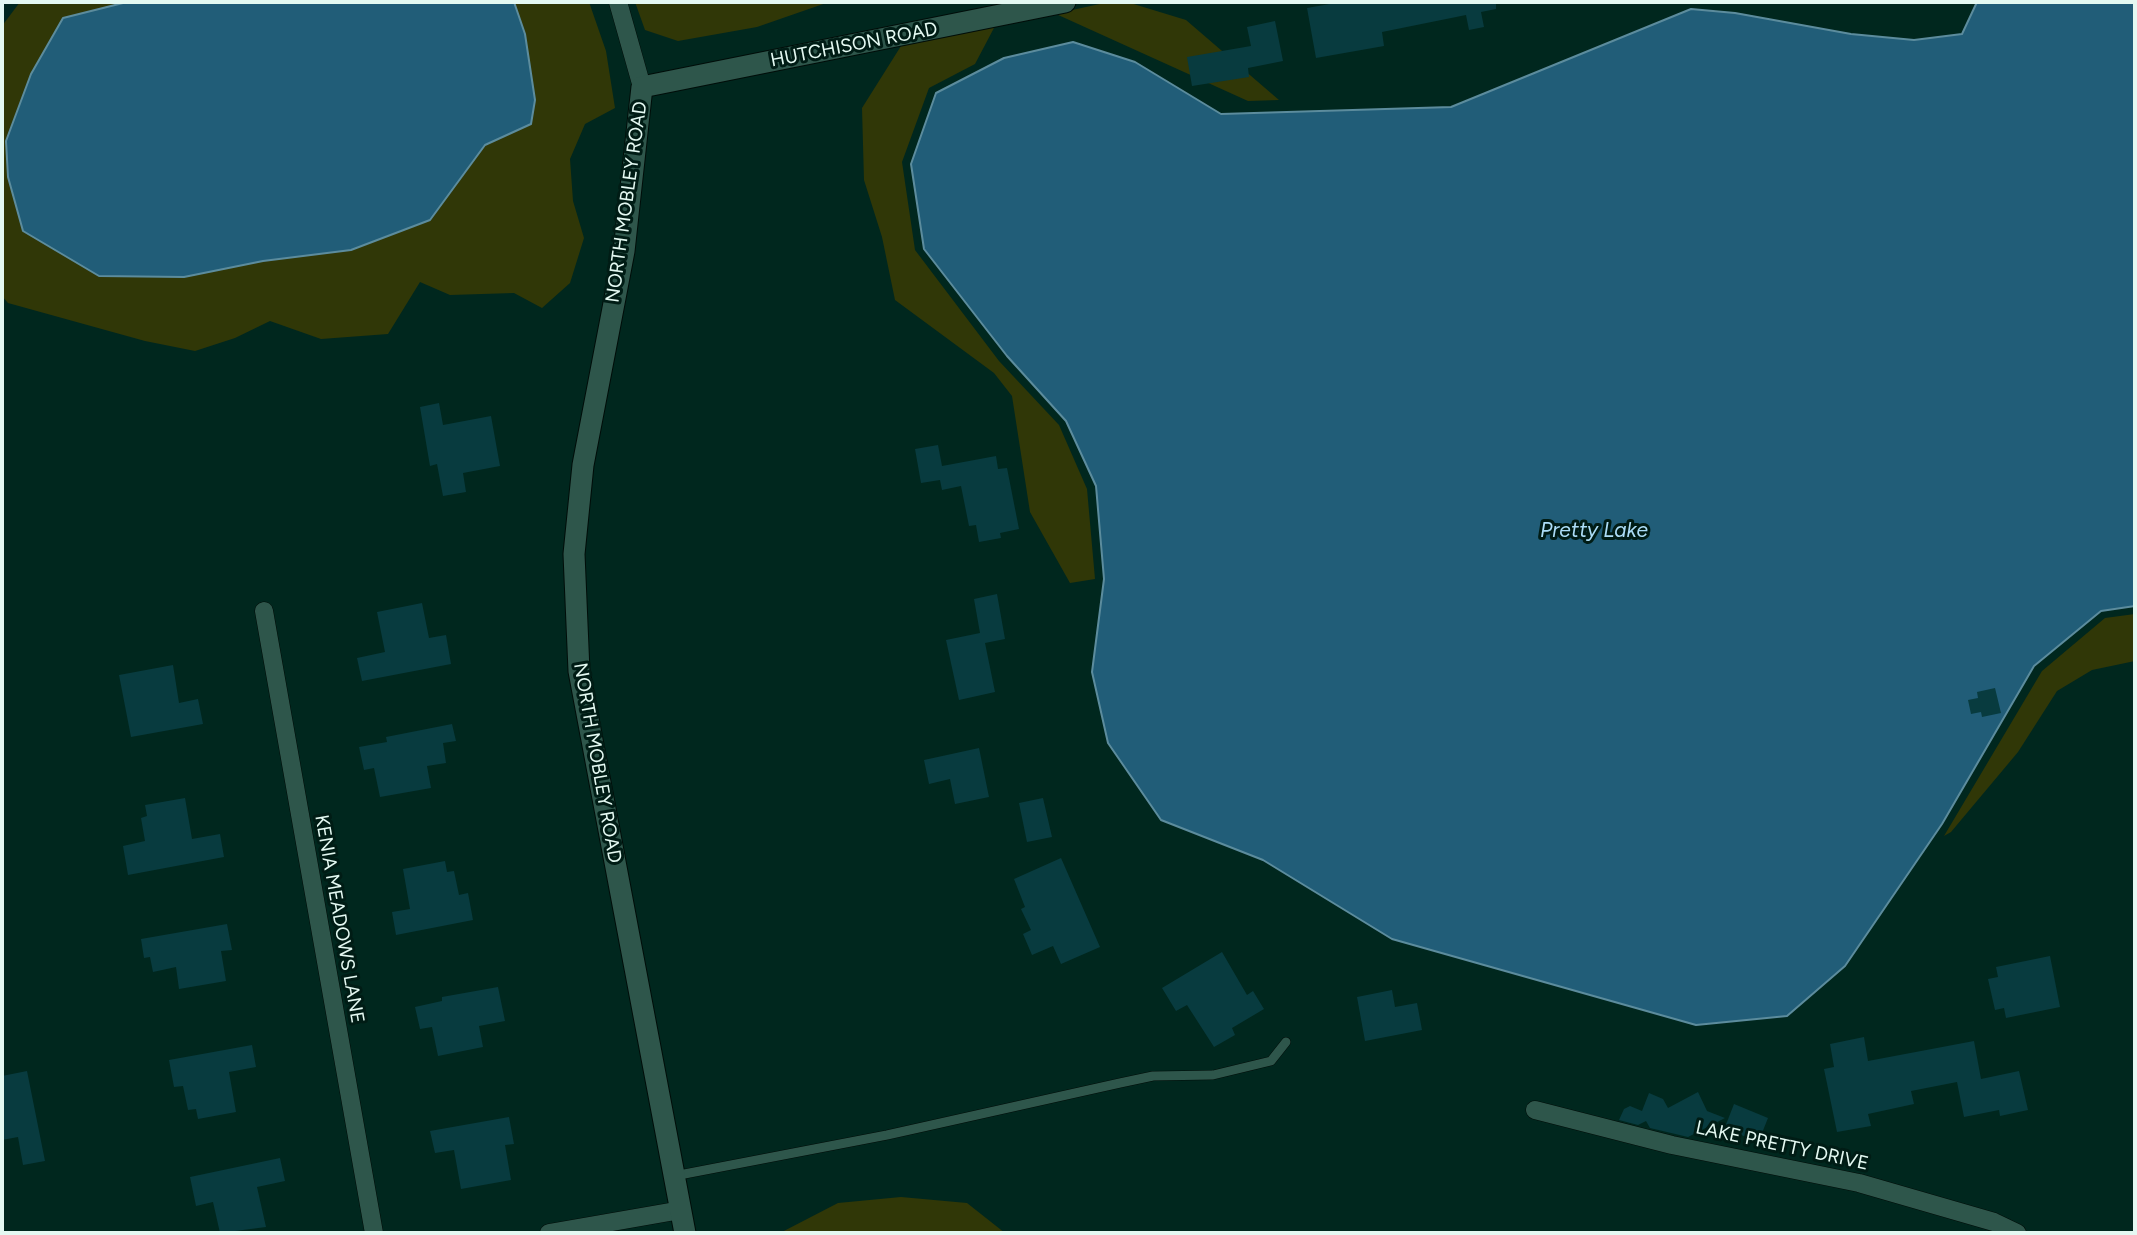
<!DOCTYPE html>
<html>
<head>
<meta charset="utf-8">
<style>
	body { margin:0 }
	#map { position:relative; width:2137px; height:1235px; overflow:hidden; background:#00271e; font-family:Figtree,sans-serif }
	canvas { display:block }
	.frame { position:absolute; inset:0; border:4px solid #e4f9f2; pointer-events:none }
</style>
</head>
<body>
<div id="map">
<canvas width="2137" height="1235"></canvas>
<div class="frame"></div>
</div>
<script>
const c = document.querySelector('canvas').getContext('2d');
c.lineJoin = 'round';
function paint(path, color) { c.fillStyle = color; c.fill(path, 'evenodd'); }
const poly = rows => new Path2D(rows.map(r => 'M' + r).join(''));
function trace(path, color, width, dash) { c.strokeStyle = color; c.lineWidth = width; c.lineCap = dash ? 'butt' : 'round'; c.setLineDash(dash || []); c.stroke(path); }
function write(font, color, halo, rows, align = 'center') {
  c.font = font + ' Figtree,sans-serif'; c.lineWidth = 6; c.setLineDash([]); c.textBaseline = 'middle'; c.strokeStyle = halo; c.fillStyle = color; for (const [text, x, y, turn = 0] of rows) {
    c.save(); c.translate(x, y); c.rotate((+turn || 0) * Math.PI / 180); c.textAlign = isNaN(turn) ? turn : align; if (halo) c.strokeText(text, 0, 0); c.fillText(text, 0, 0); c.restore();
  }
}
const green = poly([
	[20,2,589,2,606,51,615,108,585,124,570,159,573,201,584,238,570,283,542,308,514,293,450,295,420,282,388,334,321,339,270,321,235,338,195,351,145,341,8,303,2,296,2,26],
	[635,2,829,2,757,27,678,41,645,30],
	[1109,2,1127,2,1186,20,1279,100,1248,101,1056,14,1049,15],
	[995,26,975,64,929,88,902,162,915,250,999,361,1059,425,1087,489,1095,579,1070,583,1030,512,1012,396,994,373,895,300,882,237,864,180,862,108,901,46],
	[2135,614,2135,661,2092,670,2057,691,2018,752,1951,832,1944,836,2042,671,2105,618],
	[901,1197,967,1203,1005,1233,780,1233,838,1203]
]);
const water = poly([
	[127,2,514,2,525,34,535,100,531,124,485,145,430,220,351,250,263,261,184,277,99,276,23,231,8,177,6,141,31,74,63,18,127,2],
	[1977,2,2135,2,2135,606,2101,611,2034,666,1942,824,1845,966,1787,1016,1696,1025,1392,939,1263,860,1161,820,1108,743,1092,672,1104,579,1096,486,1066,421,1007,356,924,249,911,164,936,93,1004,58,1073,42,1135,62,1221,114,1451,107,1691,9,1735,13,1851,34,1914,40,1962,34,1977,2]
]);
const building = poly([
	[1341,2,1496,2,1496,9,1481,12,1484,27,1469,30,1466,15,1382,32,1384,46,1316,58,1307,8],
	[1275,21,1283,61,1248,68,1249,77,1192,86,1187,57,1251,46,1247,27],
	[439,403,443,425,491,416,500,466,463,473,466,492,443,496,437,464,430,466,420,407],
	[938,445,942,466,996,456,998,469,1007,468,1019,529,1000,533,1001,538,979,542,976,525,969,526,961,486,942,490,940,480,921,483,915,449],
	[997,594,1005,639,985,643,995,692,959,700,946,640,980,633,974,599],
	[422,603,429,638,446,635,451,664,362,681,357,658,385,652,377,612],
	[173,665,179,703,198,699,203,724,131,737,119,675],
	[1995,688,2001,713,1982,717,1981,712,1971,714,1968,700,1978,698,1977,692],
	[452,724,456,741,443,743,446,763,427,766,431,788,380,797,374,768,364,770,359,747,387,742,386,737],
	[979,748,989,797,955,804,950,779,929,784,924,760],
	[185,798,192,839,220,834,224,857,128,875,123,846,145,841,141,818,147,816,145,805],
	[1043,798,1052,837,1027,842,1019,803],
	[1061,858,1100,947,1061,964,1053,946,1032,955,1023,934,1031,930,1021,909,1025,907,1014,879],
	[445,861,447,872,454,871,459,895,468,893,473,920,396,935,392,912,410,909,403,869],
	[227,924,232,950,221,951,226,981,179,989,176,967,153,972,150,957,144,958,141,939],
	[1222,952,1247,995,1253,991,1264,1009,1232,1028,1235,1035,1214,1047,1187,1005,1176,1011,1162,988],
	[2050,956,2060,1007,2006,1018,2004,1008,1995,1010,1988,979,1998,977,1996,967],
	[498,987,505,1021,479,1026,483,1047,438,1056,432,1027,420,1029,415,1007,442,1001,442,997],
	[1392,990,1395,1007,1417,1003,1422,1030,1365,1041,1357,997],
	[1864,1037,1868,1061,1974,1041,1981,1079,2019,1071,2028,1110,2000,1116,1999,1110,1964,1117,1957,1082,1911,1091,1914,1104,1868,1114,1871,1126,1837,1132,1824,1069,1834,1067,1830,1044],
	[252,1045,256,1067,229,1072,236,1112,198,1119,196,1109,188,1110,183,1086,174,1087,169,1060],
	[27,1071,45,1161,23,1165,18,1137,2,1140,2,1076],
	[1698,1092,1707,1111,1725,1118,1688,1137,1650,1128,1646,1121,1638,1125,1619,1120,1624,1109,1630,1106,1642,1111,1649,1093,1663,1099,1668,1108],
	[1734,1104,1768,1118,1758,1143,1725,1127],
	[509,1117,514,1144,505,1145,511,1180,461,1189,454,1150,435,1153,430,1131],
	[280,1158,285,1181,257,1187,266,1227,220,1233,213,1202,196,1206,190,1177]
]);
const lane = poly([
	[674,1176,887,1135,1120,1083,1153,1076,1213,1075,1271,1061,1286,1042]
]);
const street = poly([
	[618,2,642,87],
	[264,611,374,1233],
	[1535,1110,1672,1145,1859,1183,1994,1222,2017,1233],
	[549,1233,681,1210]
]);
const secondary = poly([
	[685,1233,579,671,574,554,583,465,624,251,642,87,1065,2]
]);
const streetNames = [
	["HUTCHISON ROAD",854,45,-11],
	["NORTH MOBLEY ROAD",627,202,-82],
	["NORTH MOBLEY ROAD",597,763,80],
	["KENIA MEADOWS LANE",339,919,80],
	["LAKE PRETTY DRIVE",1782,1146,12]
];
const waterNames = [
	["Pretty Lake",1594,531]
];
paint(green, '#303707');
paint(water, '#215d78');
trace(water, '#5c8c9d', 2);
paint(building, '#083b3f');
trace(lane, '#000d09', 10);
trace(street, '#000d09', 19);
trace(secondary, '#000d09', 23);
trace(lane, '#2e564b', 9);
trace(street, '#2e564b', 18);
trace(secondary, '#2e564b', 21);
write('19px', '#e4f9f2', '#001c15', streetNames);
write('italic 21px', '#acddf7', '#001c15', waterNames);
</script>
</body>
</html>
